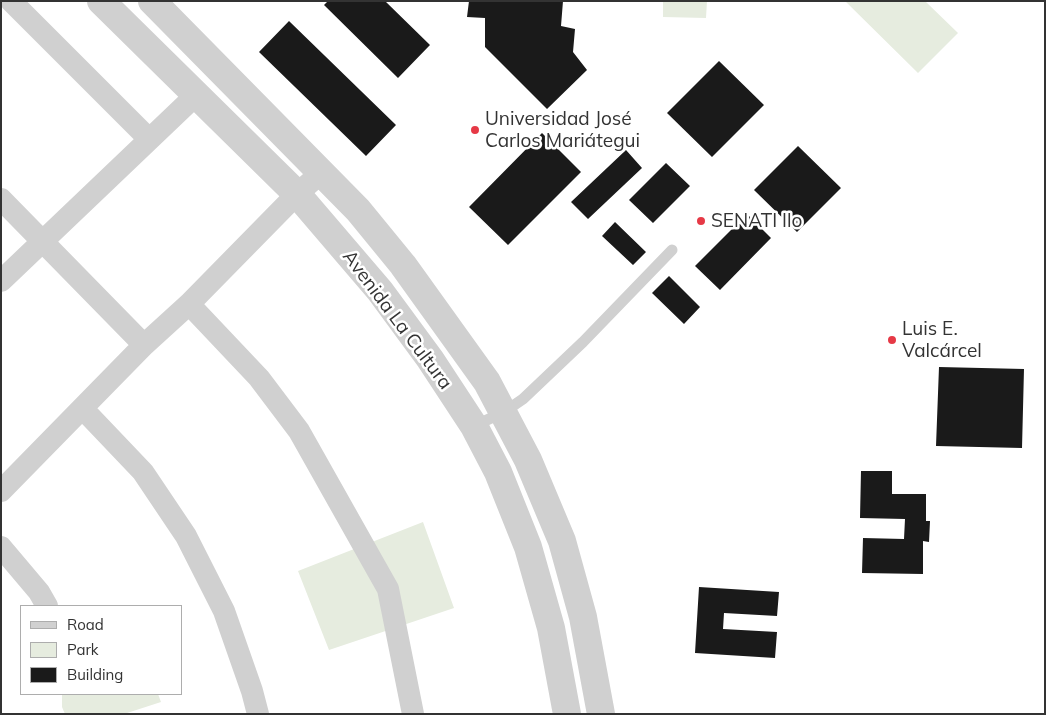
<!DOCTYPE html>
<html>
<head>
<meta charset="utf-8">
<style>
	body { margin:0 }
	#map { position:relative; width:1046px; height:715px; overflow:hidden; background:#fff; font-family:Mulish,sans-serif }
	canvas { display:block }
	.frame { position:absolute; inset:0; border:2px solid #333; pointer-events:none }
	.legend { position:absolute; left:20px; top:605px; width:162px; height:90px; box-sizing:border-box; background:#fff; border:1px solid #adadad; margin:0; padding:6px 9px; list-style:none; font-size:15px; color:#333 }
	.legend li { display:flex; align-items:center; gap:10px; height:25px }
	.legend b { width:25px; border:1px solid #adadad }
</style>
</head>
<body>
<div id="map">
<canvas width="1046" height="715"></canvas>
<div class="frame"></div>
<ul class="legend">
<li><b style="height:6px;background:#d0d0d0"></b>Road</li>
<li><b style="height:14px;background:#e6ecdf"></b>Park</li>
<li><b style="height:14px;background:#1a1a1a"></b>Building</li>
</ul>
</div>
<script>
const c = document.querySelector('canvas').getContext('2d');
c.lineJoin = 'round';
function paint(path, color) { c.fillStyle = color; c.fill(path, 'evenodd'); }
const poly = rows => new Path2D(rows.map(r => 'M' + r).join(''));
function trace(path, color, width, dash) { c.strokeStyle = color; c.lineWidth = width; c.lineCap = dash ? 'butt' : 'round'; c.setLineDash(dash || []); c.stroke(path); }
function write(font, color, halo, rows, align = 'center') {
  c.font = font + ' Mulish,sans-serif'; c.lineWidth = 5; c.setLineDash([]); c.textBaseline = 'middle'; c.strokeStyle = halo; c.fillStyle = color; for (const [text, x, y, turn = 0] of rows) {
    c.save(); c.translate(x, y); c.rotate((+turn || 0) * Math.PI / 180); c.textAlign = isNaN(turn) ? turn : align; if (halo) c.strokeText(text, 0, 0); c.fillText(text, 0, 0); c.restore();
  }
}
const green = poly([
	[663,1,707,1,706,18,663,17],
	[845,1,925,1,958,33,918,73],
	[423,522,454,608,329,650,298,571],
	[62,694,158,694,161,702,124,714,65,714,62,707]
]);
const building = poly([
	[328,1,385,1,430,45,398,78,324,5],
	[469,1,563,1,561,26,575,29,573,52,587,70,547,109,485,47,485,18,467,17],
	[289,21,396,125,366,156,259,52],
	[719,61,764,105,712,157,667,113],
	[542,133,581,172,508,245,469,207],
	[798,146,841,188,797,232,754,190],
	[626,150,642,168,588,219,571,202],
	[666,163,690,186,653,223,629,200],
	[747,214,771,238,720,290,695,266],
	[615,222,646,252,633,265,602,236],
	[669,276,700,307,684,324,652,293],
	[939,367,1024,369,1022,448,936,446],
	[861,471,892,471,892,494,926,494,926,521,930,521,929,542,923,541,923,574,862,573,863,538,904,539,905,519,860,518],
	[699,587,779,592,777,616,724,613,723,629,777,632,775,658,695,653]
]);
const service = poly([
	[474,426,504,412,523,399,583,342,672,250]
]);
const minor = poly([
	[11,1,149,139],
	[1,199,144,345],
	[1,281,196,95],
	[189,304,259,378,299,431,388,589,413,714],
	[83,409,143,472,186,536,224,611,252,691,258,714],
	[1,491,144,345,189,304,297,194,322,172],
	[1,547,39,592,47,606]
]);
const tertiary = poly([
	[101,1,297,194,380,291,430,359,474,426,498,472,528,547,551,628,567,714],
	[152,1,358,210,403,265,487,382,528,460,562,541,583,617,601,714]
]);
const markers = [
	[475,130,5,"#e63946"],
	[701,221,5,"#e63946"],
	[892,340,5,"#e63946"]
];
const poiNames = [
	["Universidad José",485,119],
	["Carlos Mariátegui",485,141],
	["SENATI Ilo",711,221],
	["Luis E.",902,329],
	["Valcárcel",902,351]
];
const streetNames = [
	["Avenida La Cultura",397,320,53]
];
paint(green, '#e6ecdf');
paint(building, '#1a1a1a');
trace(service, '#d0d0d0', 11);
trace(minor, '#d0d0d0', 22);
trace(tertiary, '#d0d0d0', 28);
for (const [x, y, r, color] of markers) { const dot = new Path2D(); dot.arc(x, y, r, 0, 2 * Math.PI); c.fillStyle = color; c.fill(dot); trace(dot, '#fff', 2); }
write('19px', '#333', '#fff', poiNames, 'left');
write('19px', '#333', '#fff', streetNames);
</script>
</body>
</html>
